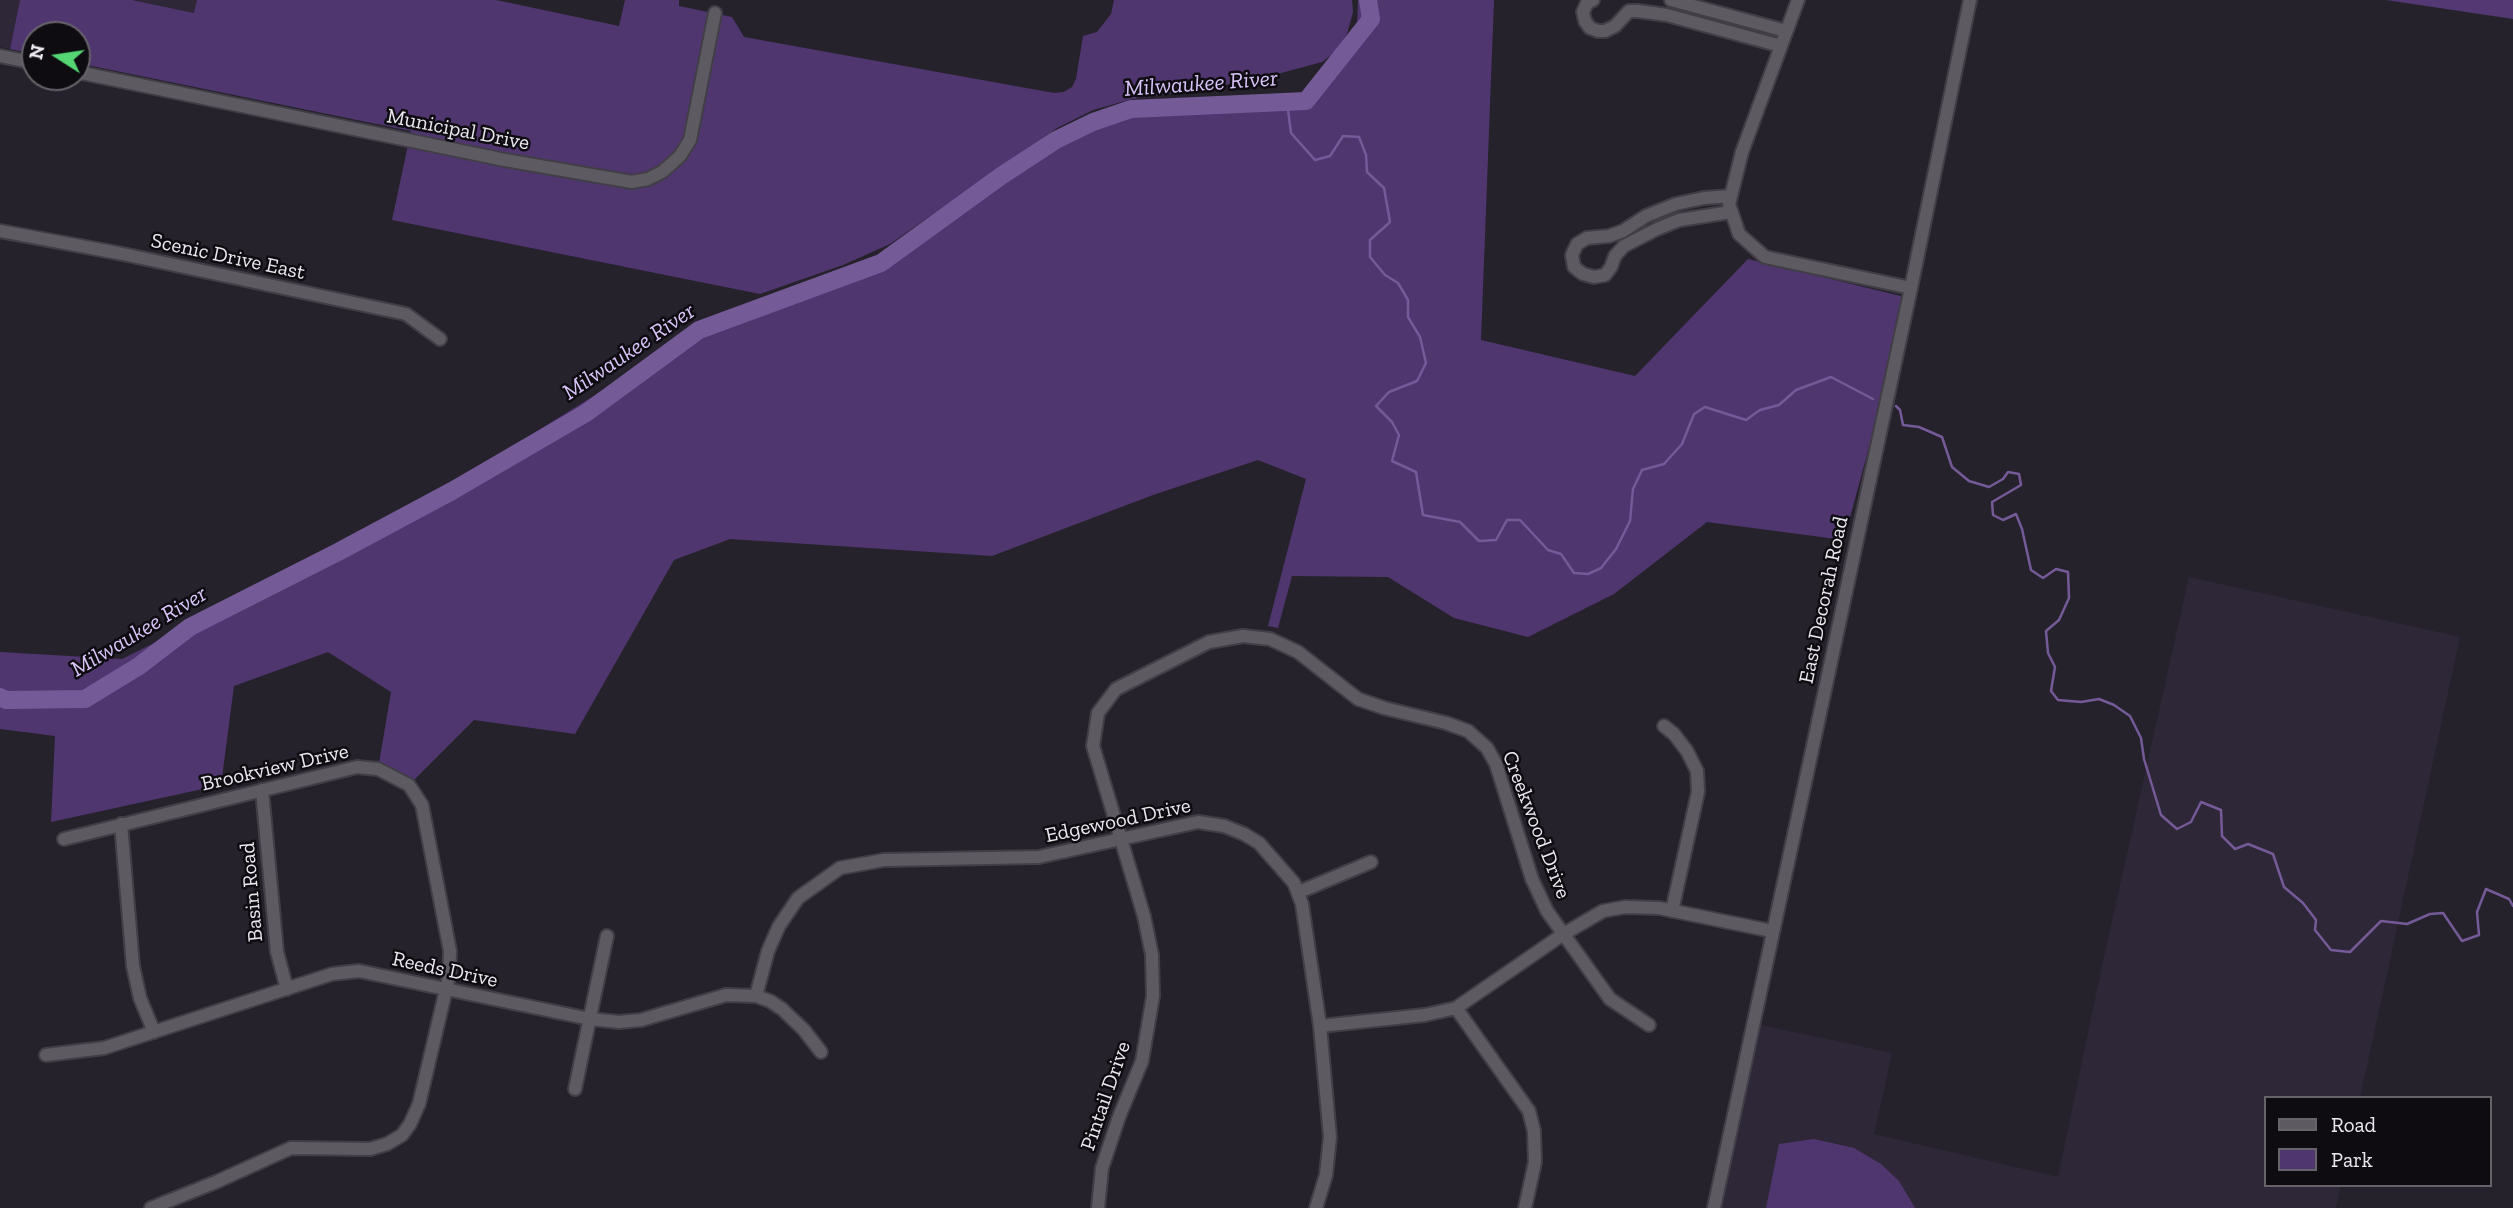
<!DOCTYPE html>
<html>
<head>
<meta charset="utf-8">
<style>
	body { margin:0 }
	#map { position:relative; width:2513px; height:1208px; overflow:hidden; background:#26222c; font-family:"Zilla Slab",serif }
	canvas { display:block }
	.legend { position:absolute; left:2264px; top:1096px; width:228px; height:91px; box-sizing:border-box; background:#0e0c11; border:2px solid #66646a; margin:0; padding:9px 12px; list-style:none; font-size:21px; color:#ebe8f0 }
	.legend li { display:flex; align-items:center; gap:14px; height:35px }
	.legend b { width:35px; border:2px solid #66646a }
	.north { position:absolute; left:21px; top:21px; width:70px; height:70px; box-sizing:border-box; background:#0e0c11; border:2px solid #66646a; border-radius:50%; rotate:282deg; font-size:19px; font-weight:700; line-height:28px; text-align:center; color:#ebe8f0 }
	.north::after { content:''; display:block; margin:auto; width:24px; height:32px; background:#53d673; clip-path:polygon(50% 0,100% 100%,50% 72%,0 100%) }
</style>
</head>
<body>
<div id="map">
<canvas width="2513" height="1208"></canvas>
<ul class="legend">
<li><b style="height:9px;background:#5d5b61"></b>Road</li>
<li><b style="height:19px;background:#50366f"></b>Park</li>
</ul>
<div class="north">N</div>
</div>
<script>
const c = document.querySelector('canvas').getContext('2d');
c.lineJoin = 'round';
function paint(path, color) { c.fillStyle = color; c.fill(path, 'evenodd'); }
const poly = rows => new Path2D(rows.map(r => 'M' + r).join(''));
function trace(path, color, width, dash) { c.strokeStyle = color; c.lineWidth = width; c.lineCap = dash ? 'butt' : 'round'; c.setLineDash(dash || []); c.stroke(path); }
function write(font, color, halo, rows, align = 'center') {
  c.font = font + ' "Zilla Slab",serif'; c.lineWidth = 5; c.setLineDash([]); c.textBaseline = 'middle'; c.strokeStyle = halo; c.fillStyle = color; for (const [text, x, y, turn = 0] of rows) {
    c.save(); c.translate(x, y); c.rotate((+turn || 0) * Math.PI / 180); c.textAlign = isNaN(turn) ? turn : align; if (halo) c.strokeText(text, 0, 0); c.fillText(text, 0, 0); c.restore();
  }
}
const built = poly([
	[0,0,20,0,10,49,0,47],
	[132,0,197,0,195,13],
	[2189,577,2460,637,2360,1098,2266,1098,2266,1185,2341,1185,2336,1208,1722,1208,1761,1025,1892,1053,1874,1134,2058,1177,2102,966]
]);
const green = poly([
	[20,0,132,0,194,13,197,0,496,0,619,26,625,0,679,0,679,6,732,17,744,37,1054,93,1064,92,1072,87,1076,79,1083,36,1097,32,1111,14,1114,0,1352,0,1353,12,1347,34,1335,52,1322,62,1270,76,1210,88,1132,99,1093,110,1057,128,890,244,843,265,760,294,392,220,411,131,77,63,77,35,35,35,35,54,10,49],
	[1358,0,1494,0,1481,340,1635,376,1748,259,1909,298,1844,540,1707,522,1614,594,1528,637,1454,618,1388,577,1292,576,1278,628,1268,626,1306,479,1258,460,1153,495,992,556,730,539,674,560,575,734,474,720,409,785,378,769,391,692,328,652,234,686,221,785,51,822,55,736,0,729,0,652,122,659,374,533,699,330,881,263,1001,176,1056,140,1093,122,1131,109,1306,101,1357,28],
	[1814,1139,1854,1148,1881,1164,1899,1181,1915,1208,1766,1208,1779,1144]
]);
const forest = poly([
	[2386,0,2513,0,2513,19]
]);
const stream = poly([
	[1287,102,1291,133,1315,160,1330,156,1343,136,1359,137,1366,155,1367,172,1384,188,1390,222,1370,240,1370,257,1385,275,1398,283,1408,300,1408,317,1420,337,1426,363,1417,381,1389,392,1376,406,1392,422,1399,435,1392,461,1416,472,1423,515,1460,522,1479,541,1496,540,1507,520,1520,520,1548,550,1561,554,1574,573,1588,574,1601,568,1616,549,1630,521,1633,489,1642,470,1664,464,1682,444,1694,414,1705,407,1746,420,1760,410,1779,405,1796,390,1831,377,1873,399],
	[1896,406,1900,410,1903,425,1919,427,1942,437,1952,467,1969,481,1989,487,2003,479,2008,472,2019,474,2021,485,1992,502,1993,515,2003,520,2016,514,2022,529,2031,570,2043,578,2056,569,2068,572,2069,598,2059,620,2046,631,2048,653,2055,667,2051,691,2058,700,2081,702,2099,699,2114,705,2130,716,2141,738,2144,759,2161,815,2177,829,2191,822,2201,802,2221,810,2222,836,2235,849,2248,844,2273,854,2284,887,2303,903,2316,920,2315,930,2331,950,2350,952,2381,921,2407,924,2430,914,2443,913,2462,941,2479,935,2477,912,2486,889,2509,899,2513,906]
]);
const river = poly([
	[0,697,6,700,85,699,139,666,190,627,338,552,452,491,586,413,699,330,881,263,1001,176,1056,140,1093,122,1131,109,1306,101,1371,19,1368,0]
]);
const minor = poly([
	[1593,0,1587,3,1583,12,1585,21,1590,28,1598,31,1605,31,1615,26,1629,11,1638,11,1667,15,1781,46],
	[1671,0,1786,31],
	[1798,0,1742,152,1729,204,1739,234,1765,257,1911,288],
	[0,56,35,63],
	[77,72,505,160,632,182,648,179,662,172,680,156,690,140,715,13],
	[1731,196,1704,198,1676,204,1646,216,1623,231,1609,236,1587,238,1577,244,1572,255,1574,267,1583,274,1594,277,1605,275,1611,267,1615,256,1624,246,1657,229,1679,220,1731,212],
	[0,231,118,253,406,314,440,339],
	[1664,726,1674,734,1687,751,1697,771,1698,792,1672,911],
	[262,790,277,952,287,989],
	[121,824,133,966,140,998,154,1032],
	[64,839,357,767,378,769,409,785,422,805,450,951,449,977,419,1104,410,1124,402,1135,387,1144,370,1149,291,1148,216,1182,151,1208],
	[1299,892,1371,862],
	[756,996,768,951,779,926,798,898,840,868,884,860,1039,857,1198,822,1224,826,1244,834,1259,843,1294,883,1302,904,1320,1026,1330,1137,1326,1175,1316,1208],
	[1456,1008,1529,1111,1534,1131,1535,1162,1525,1208],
	[1320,1026,1425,1015,1456,1008,1562,935,1603,911,1625,907,1659,908,1772,931],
	[46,1055,104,1048,332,974,359,971,590,1019,619,1022,641,1020,726,995,756,996,770,1001,782,1009,804,1030,821,1052],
	[575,1089,607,936],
	[1098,1208,1102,1168,1119,1117,1142,1061,1153,996,1152,955,1144,916,1093,746,1098,713,1116,689,1209,642,1243,636,1270,639,1298,652,1358,699,1384,708,1446,723,1468,731,1487,748,1496,764,1532,879,1547,911,1610,999,1649,1025],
	[1714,1208,1911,288,1970,0]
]);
const streetNames = [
	["Municipal Drive",458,130,11],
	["Scenic Drive East",228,257,12],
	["East Decorah Road",1824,600,-78],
	["Brookview Drive",275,768,-13],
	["Edgewood Drive",1118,821,-12],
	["Creekwood Drive",1536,825,69],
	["Basin Road",252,892,-95],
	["Reeds Drive",445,970,12],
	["Pintail Drive",1106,1096,-71]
];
const waterNames = [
	["Milwaukee River",1201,84,-4],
	["Milwaukee River",629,352,-34],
	["Milwaukee River",139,632,-31]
];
paint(built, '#2e2738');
paint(green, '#50366f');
paint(forest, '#533874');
trace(stream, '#755a98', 2.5);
trace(river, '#755a98', 18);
trace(minor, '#423e47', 16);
trace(minor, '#5d5b61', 12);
write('21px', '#ebe8f0', '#0e0c11', streetNames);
write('italic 23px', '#d9c4fa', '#0e0c11', waterNames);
</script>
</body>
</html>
